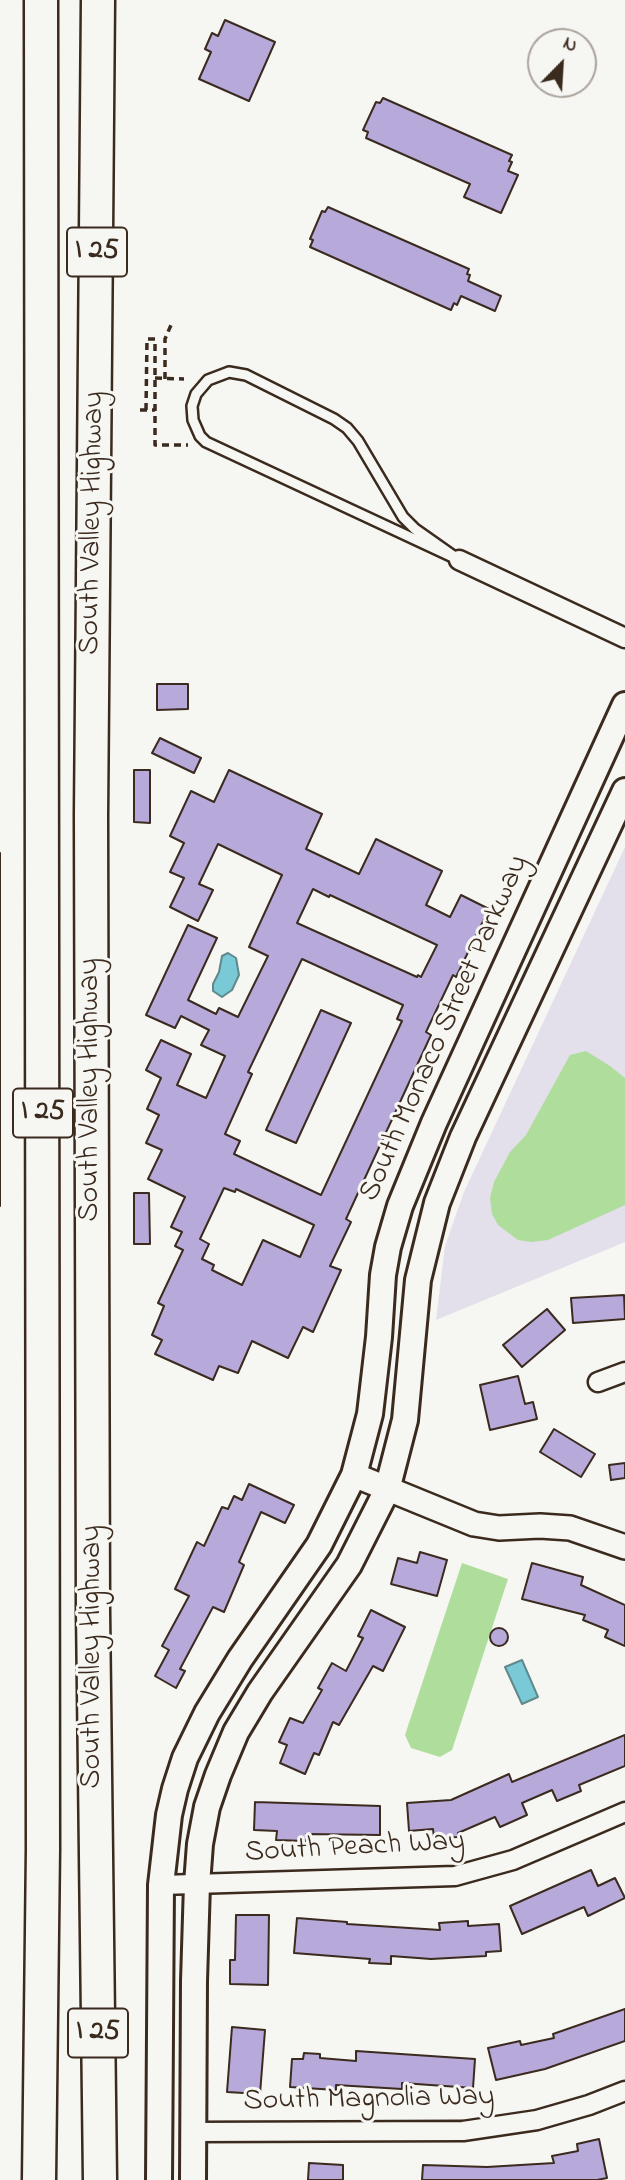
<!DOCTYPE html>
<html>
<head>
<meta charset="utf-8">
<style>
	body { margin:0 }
	#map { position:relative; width:625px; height:2180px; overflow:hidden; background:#f6f6f2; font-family:"Indie Flower",sans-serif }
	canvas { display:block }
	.north { position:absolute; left:527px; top:28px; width:70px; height:70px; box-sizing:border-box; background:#f6f6f2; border:2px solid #aba49d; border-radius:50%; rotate:24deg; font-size:19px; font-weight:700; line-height:28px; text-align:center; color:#3b2a1e }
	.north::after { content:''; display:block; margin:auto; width:24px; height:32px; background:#3b2a1e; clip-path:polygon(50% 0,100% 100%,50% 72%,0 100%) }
</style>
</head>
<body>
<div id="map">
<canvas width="625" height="2180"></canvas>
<div class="north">N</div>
</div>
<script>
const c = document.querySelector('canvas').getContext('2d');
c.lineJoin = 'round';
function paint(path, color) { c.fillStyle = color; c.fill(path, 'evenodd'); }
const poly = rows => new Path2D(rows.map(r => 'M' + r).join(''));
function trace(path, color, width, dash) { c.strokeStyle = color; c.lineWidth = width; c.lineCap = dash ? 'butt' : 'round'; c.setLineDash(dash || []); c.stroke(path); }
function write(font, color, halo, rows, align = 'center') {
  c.font = font + ' "Indie Flower",sans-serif'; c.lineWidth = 6; c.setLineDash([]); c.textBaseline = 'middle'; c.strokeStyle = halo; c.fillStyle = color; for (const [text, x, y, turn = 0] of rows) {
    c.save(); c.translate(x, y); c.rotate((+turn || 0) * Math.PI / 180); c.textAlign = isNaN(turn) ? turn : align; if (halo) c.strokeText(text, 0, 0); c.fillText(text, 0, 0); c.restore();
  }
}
const built = poly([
	[625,847,625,1242,436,1320,445,1246,464,1192]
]);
const green = poly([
	[586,1051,610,1066,625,1078,625,1205,548,1240,531,1242,518,1240,498,1225,492,1214,490,1198,494,1182,510,1152,526,1135,570,1055],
	[462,1563,508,1579,452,1750,440,1757,411,1748,405,1735]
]);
const water = poly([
	[228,953,236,958,239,975,232,990,222,997,213,991,213,984,219,972,222,956,228,953],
	[522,1660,538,1697,522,1704,505,1667,522,1660]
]);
const building = poly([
	[225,20,275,42,249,101,199,79,211,52,205,49,212,33,218,36,225,20],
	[383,98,512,155,509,161,512,162,508,171,518,175,501,213,464,197,470,184,366,138,368,132,363,130,376,102,380,103,383,98],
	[328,207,469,269,467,274,470,275,468,281,501,296,495,311,461,296,457,305,454,303,451,310,310,247,313,240,310,239,322,211,325,212,328,207],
	[157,684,188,684,188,709,157,710,157,684],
	[160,738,201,758,194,773,152,753,160,738],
	[134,770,150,770,150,823,134,822,134,770],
	[229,770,322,814,306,849,359,874,376,839,442,871,426,905,450,917,461,895,489,909,456,977,453,975,426,1032,431,1035,346,1219,351,1222,330,1266,341,1270,313,1332,303,1327,288,1358,252,1341,238,1373,219,1366,213,1380,155,1354,162,1340,152,1335,164,1306,158,1303,183,1250,175,1246,182,1232,171,1227,185,1197,148,1179,162,1150,146,1143,159,1115,147,1109,161,1078,146,1070,161,1040,191,1054,177,1085,206,1098,225,1056,201,1045,209,1030,181,1016,175,1028,146,1015,188,925,217,938,188,1000,216,1014,219,1008,238,1017,268,956,249,947,282,875,218,844,199,884,213,890,198,921,170,907,184,878,170,872,184,843,170,836,191,791,214,802,229,770],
	[313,889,329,897,330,895,437,945,421,977,418,975,417,977,297,923,313,889],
	[302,959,403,1005,397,1019,402,1021,321,1195,234,1154,240,1141,225,1134,252,1074,248,1072,302,959],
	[224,1188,235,1192,236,1189,314,1225,300,1257,263,1240,242,1285,212,1270,214,1265,202,1259,209,1244,200,1239,224,1188],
	[321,1010,351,1023,296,1143,266,1130,321,1010],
	[134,1193,149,1193,150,1244,134,1244,134,1193],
	[624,1295,625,1319,573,1323,571,1298,624,1295],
	[547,1309,565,1330,522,1367,503,1345,547,1309],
	[518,1376,525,1404,533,1402,537,1419,490,1430,480,1385,518,1376],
	[554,1429,595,1454,581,1477,540,1452,554,1429],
	[625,1463,625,1478,611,1480,609,1465,625,1463],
	[249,1484,294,1505,285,1523,261,1512,239,1562,244,1565,224,1612,213,1607,180,1669,185,1671,176,1688,155,1676,169,1650,162,1646,189,1596,175,1589,197,1542,204,1546,222,1507,228,1509,234,1496,242,1500,249,1484],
	[420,1552,447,1560,437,1596,391,1584,398,1558,417,1563,420,1552],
	[532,1563,583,1577,581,1585,625,1605,625,1646,605,1637,608,1630,583,1620,585,1615,522,1599,532,1563],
	[371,1610,405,1627,383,1671,373,1666,339,1725,333,1722,319,1755,314,1753,305,1774,280,1763,287,1745,279,1742,290,1718,303,1723,322,1690,318,1688,332,1663,346,1671,363,1638,358,1636,371,1610],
	'490 1637a9 9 0 1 1 18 0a9 9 0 1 1-18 0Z',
	[625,1735,625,1766,579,1785,581,1791,557,1801,552,1790,522,1803,527,1815,500,1827,495,1817,458,1833,458,1837,434,1838,433,1829,409,1831,407,1803,451,1800,509,1774,512,1782,625,1735],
	[255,1802,380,1806,380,1835,306,1834,306,1841,276,1840,277,1831,254,1830,255,1802],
	[591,1870,598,1886,615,1878,625,1898,588,1916,584,1907,522,1934,510,1906,591,1870],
	[236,1915,269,1915,268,1985,230,1984,230,1960,235,1960,236,1915],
	[297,1918,347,1922,347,1924,440,1930,439,1923,468,1921,468,1926,499,1924,501,1951,486,1952,486,1956,431,1959,391,1956,391,1964,369,1963,370,1959,294,1953,297,1918],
	[625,2009,625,2041,545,2069,496,2080,488,2048,520,2041,521,2045,554,2038,553,2034,625,2009],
	[232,2027,265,2030,260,2094,227,2092,232,2027],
	[356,2051,475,2059,473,2088,402,2083,402,2089,336,2085,336,2090,290,2087,292,2059,303,2059,304,2053,320,2054,320,2058,356,2061,356,2051],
	[599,2139,607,2178,597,2180,422,2180,423,2165,487,2167,554,2163,552,2156,578,2151,577,2144,599,2139],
	[309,2163,343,2165,343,2180,308,2180,309,2163]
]);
const path = poly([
	[155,378,184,379],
	[165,379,165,339,171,325],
	[140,410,155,410],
	[146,410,147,339,155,339,155,445,188,445]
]);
const service = poly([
	[229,372,246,375,334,419,347,428,358,441,403,517,415,529,459,560,206,442,200,436,193,420,192,406,196,394,208,380,229,372]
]);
const minor = poly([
	[459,560,625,638],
	[598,1382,625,1372],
	[161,1885,455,1876,513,1860,625,1812],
	[193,2132,463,2131,537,2120,589,2105,625,2091]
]);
const tertiary = poly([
	[354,1475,474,1524,499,1528,540,1526,570,1528,625,1547]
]);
const secondary = poly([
	[159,2180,161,1885,169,1815,175,1789,185,1758,207,1713,240,1659,319,1545,354,1475,370,1414,379,1337,383,1275,388,1247,400,1206,434,1123,625,705],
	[193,2180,194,1981,197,1884,200,1844,207,1807,218,1775,236,1732,260,1692,349,1565,387,1490,405,1420,418,1280,437,1203,463,1137,625,791]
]);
const motorway = poly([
	[98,0,91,815,93,1611,100,2180],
	[39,2180,43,1848,41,0]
]);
const tram = poly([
	[0,853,0,1206]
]);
const shields = [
	[97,252,60],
	[43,1113,60],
	[98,2033,60]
];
const shieldNames = [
	["I 25",97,252],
	["I 25",43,1113],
	["I 25",98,2033]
];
const streetNames = [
	["South Valley Highway",94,523,-89],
	["South Monaco Street Parkway",446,1029,-66],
	["South Valley Highway",92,1090,-90],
	["South Valley Highway",94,1657,-90],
	["South Peach Way",355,1849,-3],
	["South Magnolia Way",369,2101,-1]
];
paint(built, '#e3dfeb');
paint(green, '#afdd9c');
paint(water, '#79c9d6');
trace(water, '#60898c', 2);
paint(building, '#b7aadb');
trace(building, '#3b2a1e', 2);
trace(service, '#3b2a1e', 14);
trace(minor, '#3b2a1e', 23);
trace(tertiary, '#3b2a1e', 28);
trace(secondary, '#3b2a1e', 30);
trace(motorway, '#3b2a1e', 37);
trace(path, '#3b2a1e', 3.5, [7, 5]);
trace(service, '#f6f6f2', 9);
trace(minor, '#f6f6f2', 18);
trace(tertiary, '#f6f6f2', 23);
trace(secondary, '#f6f6f2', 24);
trace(motorway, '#f6f6f2', 32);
trace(tram, '#3b2a1e', 2);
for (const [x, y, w] of shields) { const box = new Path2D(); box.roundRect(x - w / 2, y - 24.5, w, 49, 5); c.fillStyle = '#f6f6f2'; c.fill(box); trace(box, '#3b2a1e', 2); }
write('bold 28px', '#3b2a1e', null, shieldNames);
write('30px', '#3b2a1e', '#f6f6f2', streetNames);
</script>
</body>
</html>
